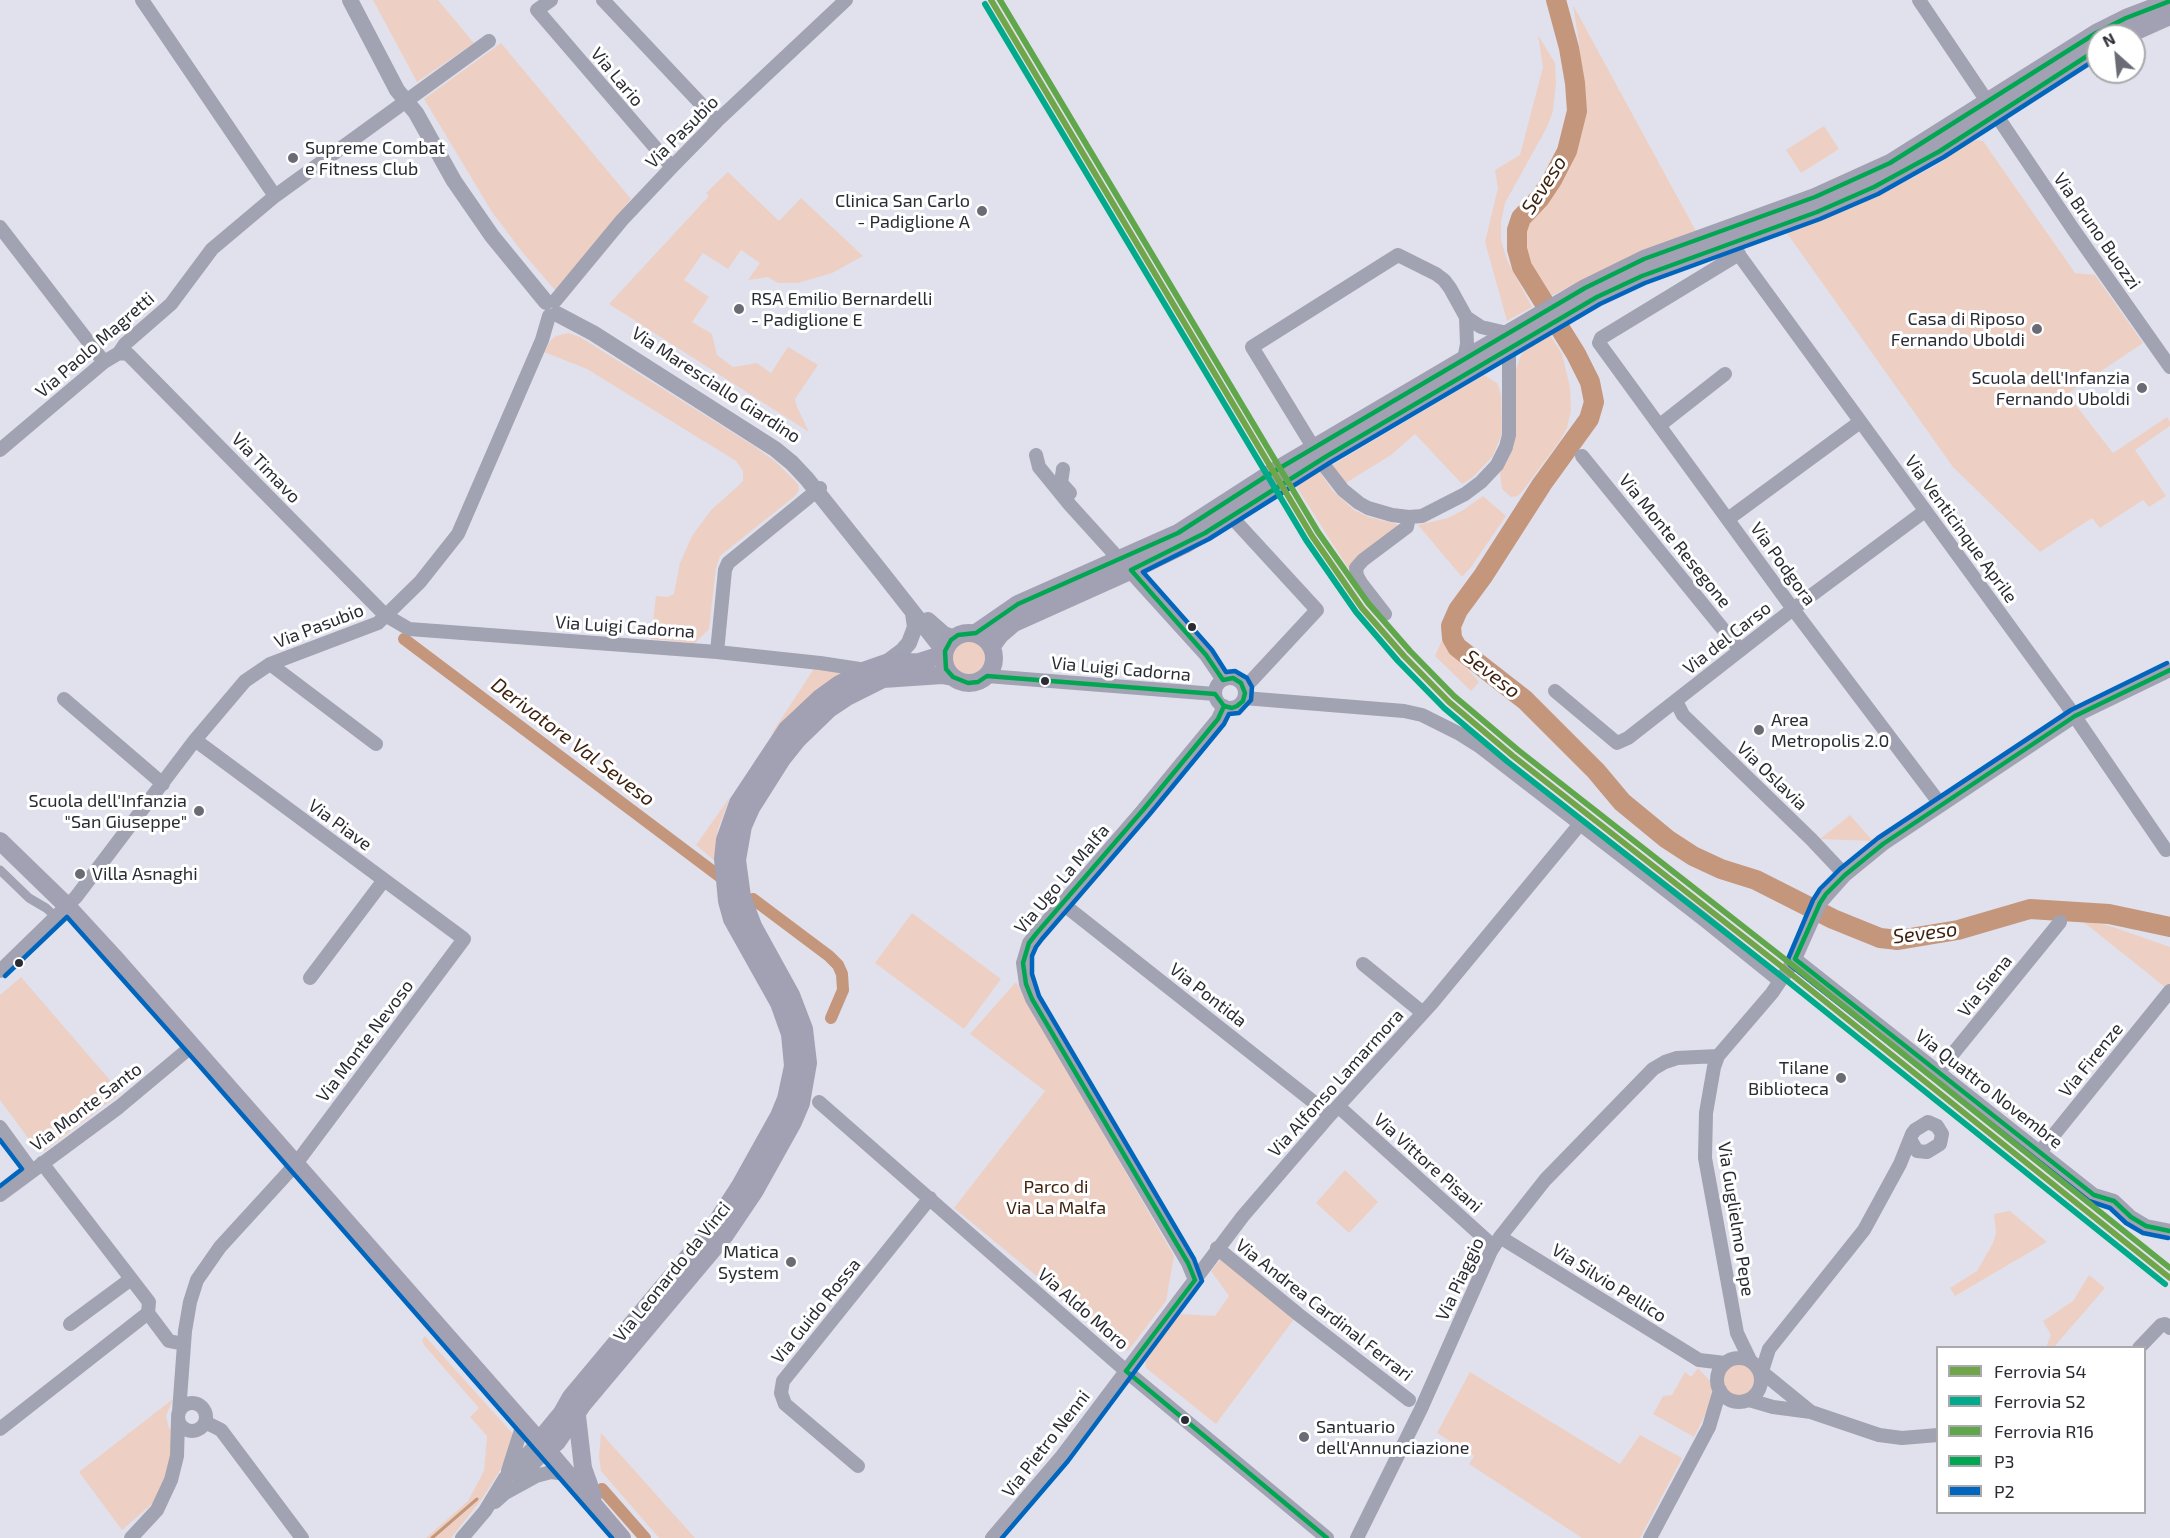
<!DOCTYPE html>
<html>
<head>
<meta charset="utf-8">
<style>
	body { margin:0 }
	#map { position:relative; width:2170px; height:1538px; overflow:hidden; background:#e0e1ed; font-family:"Exo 2",sans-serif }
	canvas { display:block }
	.legend { position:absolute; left:1936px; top:1346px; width:210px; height:168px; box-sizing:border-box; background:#fff; border:2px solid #aaaaad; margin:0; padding:8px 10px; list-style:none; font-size:18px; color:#2a2b33 }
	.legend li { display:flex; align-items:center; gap:12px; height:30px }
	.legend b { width:30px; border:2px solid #aaaaad }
	.north { position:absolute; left:2086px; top:24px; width:60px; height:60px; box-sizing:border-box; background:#fff; border:2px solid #aaaaad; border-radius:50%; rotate:333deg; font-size:16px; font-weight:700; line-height:24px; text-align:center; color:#2a2b33 }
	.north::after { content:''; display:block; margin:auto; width:21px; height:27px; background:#6a6b74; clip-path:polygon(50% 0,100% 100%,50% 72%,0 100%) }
</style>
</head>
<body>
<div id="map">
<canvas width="2170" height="1538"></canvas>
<ul class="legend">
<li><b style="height:8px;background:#70a549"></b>Ferrovia S4</li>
<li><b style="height:8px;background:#00aa8a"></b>Ferrovia S2</li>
<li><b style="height:8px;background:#60a74c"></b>Ferrovia R16</li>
<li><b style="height:8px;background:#00a651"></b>P3</li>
<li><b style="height:8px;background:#0065bd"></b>P2</li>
</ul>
<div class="north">N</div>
</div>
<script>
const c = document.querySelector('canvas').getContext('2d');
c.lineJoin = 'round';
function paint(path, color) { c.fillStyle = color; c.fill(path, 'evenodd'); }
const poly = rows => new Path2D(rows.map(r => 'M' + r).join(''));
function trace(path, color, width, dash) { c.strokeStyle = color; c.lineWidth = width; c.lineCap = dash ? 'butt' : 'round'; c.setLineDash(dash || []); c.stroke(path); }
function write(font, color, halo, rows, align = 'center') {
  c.font = font + ' "Exo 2",sans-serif'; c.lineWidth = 6; c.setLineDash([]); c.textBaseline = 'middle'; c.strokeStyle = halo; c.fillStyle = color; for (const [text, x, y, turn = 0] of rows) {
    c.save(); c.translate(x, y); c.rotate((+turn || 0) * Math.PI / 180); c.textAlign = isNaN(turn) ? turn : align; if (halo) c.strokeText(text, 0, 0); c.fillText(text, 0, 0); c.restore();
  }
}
const green = poly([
	[373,0,438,0,474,43,417,82],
	[1573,5,1697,233,1637,253,1549,297,1529,264,1525,248,1524,230,1528,217,1551,195,1563,173,1576,143,1584,115,1579,43],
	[1538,35,1555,63,1556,82,1553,111,1547,127,1505,203,1501,222,1501,240,1507,260,1532,307,1507,321,1485,242,1498,188,1495,170,1520,155,1543,67],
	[501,43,631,199,555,290,523,253,492,212,424,99],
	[1824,126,1839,149,1801,173,1786,150],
	[1974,140,1983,141,2075,273,2095,275,2143,343,2067,394,2113,453,2167,417,2170,422,2170,426,2135,450,2166,496,2149,507,2143,500,2100,528,2092,518,2040,552,1953,467,1784,229,1885,192,1935,166],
	[728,172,779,221,801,198,863,256,832,273,798,283,778,283,768,277,748,280,760,263,741,250,728,269,703,253,684,280,709,297,692,322,712,334,717,355,733,367,757,363,771,373,788,347,818,365,795,399,797,407,809,432,609,304,709,196,706,193],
	[568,333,580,337,754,446,776,462,798,484,799,490,795,496,720,556,716,568,709,629,695,643,651,639,656,596,667,597,674,594,680,563,692,536,711,510,739,485,743,481,743,471,736,461,587,369,544,352,551,340,556,336],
	[1550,335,1562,354,1570,387,1571,411,1567,428,1559,442,1521,493,1517,496,1511,497,1502,489,1500,473,1514,447,1516,369,1521,355,1527,348],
	[1484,375,1497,383,1499,388,1501,395,1502,433,1493,456,1473,477,1462,484,1415,434,1391,455,1344,484,1332,465],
	[1320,472,1333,491,1354,510,1369,517,1397,524,1397,530,1348,568,1296,486],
	[1483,496,1506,516,1471,567,1462,577,1418,525,1448,518,1465,509],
	'950 656a18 18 0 1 1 36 0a18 18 0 1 1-36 0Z',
	[1442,640,1479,682,1471,691,1435,656],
	[815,667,844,670,845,674,794,710,770,736],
	[730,797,718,829,715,861,696,845],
	[1850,815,1873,841,1820,839],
	[912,913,1001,979,964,1029,875,963],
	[2081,920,2110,926,2170,947,2170,991],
	[21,977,121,1093,44,1151,37,1150,0,1100,0,995],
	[1016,982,1174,1256,1166,1301,1128,1351,954,1208,1045,1091,970,1034],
	[1345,1170,1378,1202,1349,1233,1316,1203],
	[2010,1211,2047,1242,1955,1296,1950,1288,1977,1271,1993,1243,1996,1232,1994,1214],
	[1222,1257,1294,1319,1216,1424,1146,1368,1145,1360,1179,1314,1215,1316,1229,1296,1211,1271],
	[2089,1275,2105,1288,2054,1347,2046,1347,2051,1335,2043,1321,2073,1301],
	[425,1336,513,1434,509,1453,498,1474,481,1500,451,1538,426,1538,468,1501,484,1471,487,1436,470,1417,479,1408,424,1345,422,1340],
	'1723 1380a16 16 0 1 1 32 0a16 16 0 1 1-32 0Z',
	[1698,1368,1710,1381,1712,1388,1711,1399,1706,1413,1694,1437,1653,1414,1663,1396,1672,1395,1685,1372,1691,1377],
	[1470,1372,1620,1464,1640,1435,1682,1458,1640,1538,1582,1538,1469,1464,1474,1456,1437,1433],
	[173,1399,166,1416,169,1428,173,1433,169,1470,154,1502,122,1530,79,1472],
	[601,1433,695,1538,659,1538,601,1471,599,1457]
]);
const stream = poly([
	[432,1538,477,1499]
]);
const canal = poly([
	[404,639,719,876],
	[753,899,829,956,838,965,842,974,843,990,831,1018],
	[602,1489,645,1538]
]);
const river = poly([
	[1556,0,1569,48,1575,83,1577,111,1567,151,1552,180,1540,198,1521,218,1517,230,1517,249,1522,267,1576,354,1590,382,1594,402,1589,419,1542,484,1483,576,1458,610,1451,626,1452,638,1457,647,1525,700,1596,771,1622,802,1667,839,1693,856,1721,869,1756,880,1833,919,1880,938,1898,940,1958,930,2030,909,2109,914,2170,927]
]);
const pedestrian = poly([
	[0,870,29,898,46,908,56,917]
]);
const minor = poly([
	[142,0,275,196],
	[551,0,537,10,672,167],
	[603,0,717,121],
	[1919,0,2073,229,2170,367],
	[0,227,104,362],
	[1729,236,1734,248,2067,705,2166,850],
	[1739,254,1601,338,1599,343,1793,609,1941,805],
	[555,301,622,220,672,167,717,121,846,0],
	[1466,317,1481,327,1507,333],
	[119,353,128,354,385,615,409,629,717,652,820,663,866,670],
	[1464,359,1467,344,1466,317,1450,288,1444,280,1436,274,1398,255,1252,347,1326,468,1343,490,1359,503,1368,508,1392,515,1409,517,1422,516,1465,494,1481,482,1497,465,1506,447,1509,435,1509,349],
	[1660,425,1725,374],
	[0,450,104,362,119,353,125,344,171,304,212,249,275,196,489,41],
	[1036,455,1039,467,1070,505,1206,655,1223,680],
	[1582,456,1740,650],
	[1063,469,1061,483,1070,493],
	[1728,519,1860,422],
	[1238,524,1317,610,1252,680,1244,687],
	[1385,614,1361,583,1357,576,1356,568,1363,560,1407,527,1409,517],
	[717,652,725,570,728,563,820,488],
	[270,664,376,744],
	[987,676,1215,694],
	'1215 693a15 15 0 1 1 30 0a15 15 0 1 1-30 0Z',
	[1555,691,1617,743,1628,738,1793,609,1925,511],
	[1244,698,1404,711,1422,715,1460,734,1479,746,1703,919,1780,981],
	[64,699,163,784],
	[1676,701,1683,715,1811,839,1845,875],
	[1063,904,1330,1115],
	[1795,959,2094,1195,2114,1201,2131,1217,2146,1226,2170,1231],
	[1363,964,1423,1013],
	[0,971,76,897,195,740,245,681,270,664,378,623,420,582,458,534,542,340,549,316],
	[310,978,384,880],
	[1938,1072,2060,922],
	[819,1102,1126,1371,1327,1538],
	[1339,1107,1493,1246],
	[0,1127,32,1171],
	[2040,1152,2170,991],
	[42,1163,149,1302,148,1313,169,1341,184,1344],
	[0,1195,119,1107,192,1046],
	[1500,1237,1699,1360,1725,1363],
	[1217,1248,1299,1315,1409,1400],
	[1195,1280,1188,1263,1032,999,1026,984,1023,963,1029,943,1036,934,1143,810,1218,719,1224,706],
	[70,1324,131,1279],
	[2139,1348,2161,1325,2165,1324,2170,1328],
	'1717 1380a22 22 0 1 1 44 0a22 22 0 1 1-44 0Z',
	[1750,1360,1737,1333,1705,1158,1706,1113,1714,1067,1718,1056,1772,993,1795,959,1820,903,1845,875,1883,844,2075,716,2170,670],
	[1757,1368,1811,1412],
	[1761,1374,1769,1349,1864,1230,1900,1164,1912,1134,1915,1130,1928,1122,1937,1126,1942,1134,1940,1144,1927,1152,1917,1151,1910,1139],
	[1749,1400,1773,1407,1811,1412,1879,1435,1902,1438,1938,1435],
	'178 1417a14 14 0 1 1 28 0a14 14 0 1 1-28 0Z',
	[179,1412,185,1331,190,1302,197,1280,220,1247,295,1165,464,939,195,740],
	[205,1422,221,1430,302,1538],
	[0,1429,148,1313],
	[858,1466,785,1404,781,1393,783,1381,930,1198],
	[508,1471,523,1424],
	[519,1479,547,1450],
	[495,1502,505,1493,536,1476,551,1472,567,1474],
	[131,1538,157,1510,171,1480,177,1456,178,1420],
	[462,1538,485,1511,505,1478,539,1441],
	[992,1538,1062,1456,1243,1216,1330,1115,1432,1003,1580,824],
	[1357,1538,1421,1409,1491,1251,1500,1237,1545,1180,1653,1069,1665,1062,1677,1058,1718,1056],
	[1650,1538,1709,1427,1720,1390]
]);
const tertiary = poly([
	[350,0,397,90,416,113,454,181,492,236,546,302],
	[557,314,593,333,775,449,792,463,807,479,883,574,938,644,944,654],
	[928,620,944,634,954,638],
	[886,663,902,651,909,643,915,627,913,613]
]);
const secondary = poly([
	[2125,36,2170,16],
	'944 658a25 25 0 1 1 50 0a25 25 0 1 1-50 0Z',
	[976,633,1018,604,1178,533,1268,475,1585,288,1644,259,1815,197,1890,163,2096,33,2126,18,2170,1],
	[992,646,1000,635,1014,623,1141,566,1184,545,1327,456,1597,297,1642,276,1817,212,1874,187,1940,151,2098,49],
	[0,841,67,906,113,956,547,1450,622,1538],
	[577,1416,583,1468,593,1496],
	[539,1441,562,1413,571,1397,714,1226,740,1186,779,1116,786,1099,793,1066,790,1034,779,1003,732,919,727,901,723,859,725,840,738,803,787,729,820,698,838,685,866,670,886,663,919,662,944,654],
	[547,1450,557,1442,583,1404,725,1235,754,1192,793,1122,801,1103,808,1063,804,1029,791,995,753,926,742,897,737,860,743,826,751,808,782,759,798,739,829,709,847,697,883,679,942,675,953,677]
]);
const bus1 = poly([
	[2098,49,1940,151,1874,187,1817,212,1642,276,1597,297,1327,456,1205,533,1131,570,1206,655,1223,680,1233,678,1241,683,1245,693,1243,701,1237,706,1232,708,1224,706,1215,694,987,676,978,682,968,683,953,677,946,669,945,651,951,640,958,635,976,633,1018,604,1178,533,1268,475,1585,288,1644,259,1815,197,1890,163,2096,33,2126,18,2170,1],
	[2170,670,2075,716,1883,844,1845,875,1826,894,1820,903,1795,959,2094,1195,2114,1201,2131,1217,2146,1226,2170,1231],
	[1195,1280,1188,1263,1032,999,1026,984,1023,963,1029,943,1036,934,1143,810,1218,719,1224,706],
	[1126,1371,1327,1538],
	[1126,1371,1195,1280]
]);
const bus2 = poly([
	[2167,663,2071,710,1878,838,1840,869,1820,889,1813,900,1788,959,1790,965,2089,1201,2110,1208,2126,1223,2143,1233,2168,1238],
	[5,976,67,917,197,1063,612,1538],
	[0,1140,22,1169,0,1186],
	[1002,1538,1068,1461,1202,1281,1194,1259,1039,996,1032,974,1032,956,1036,947,1042,939,1149,815,1224,724,1229,714,1239,713,1251,700,1252,687,1247,678,1235,671,1226,672,1212,650,1143,572,1209,539,1331,462,1600,304,1645,283,1820,219,1878,194,1944,157,2098,58]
]);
const rail1 = poly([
	[991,0,1312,536,1362,608,1404,656,1449,702,1513,756,1786,970,2170,1278]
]);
const rail2 = poly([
	[985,4,1306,540,1356,612,1398,661,1444,708,1508,762,1781,976,2165,1284]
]);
const rail3 = poly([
	[1000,0,1318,532,1368,603,1410,651,1454,696,1518,750,1791,964,2170,1268]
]);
const markers = [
	[293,158,6,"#6a6b74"],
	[982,211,6,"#6a6b74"],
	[739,309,6,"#6a6b74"],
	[2037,329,6,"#6a6b74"],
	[2142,388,6,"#6a6b74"],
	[1192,627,5,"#2a2b33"],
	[1045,681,5,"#2a2b33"],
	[1759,730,6,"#6a6b74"],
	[199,811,6,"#6a6b74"],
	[80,874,6,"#6a6b74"],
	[19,963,5,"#2a2b33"],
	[1841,1078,6,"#6a6b74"],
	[791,1262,6,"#6a6b74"],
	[1185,1420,5,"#2a2b33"],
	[1304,1437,6,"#6a6b74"]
];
const streetNames = [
	["Via Lario",617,77,50],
	["Via Pasubio",682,132,-45],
	["Via Bruno Buozzi",2097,231,55],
	["Via Paolo Magretti",95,345,-41],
	["Via Maresciallo Giardino",716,385,33],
	["Via Timavo",266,468,46],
	["Via Venticinque Aprile",1961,529,54],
	["Via Monte Resegone",1675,541,51],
	["Via Podgora",1783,564,54],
	["Via Pasubio",319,626,-21],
	["Via Luigi Cadorna",625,627,4],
	["Via del Carso",1727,638,-38],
	["Via Luigi Cadorna",1121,669,5],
	["Via Oslavia",1772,776,44],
	["Via Piave",340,825,36],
	["Via Ugo La Malfa",1062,879,-50],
	["Via Siena",1985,986,-51],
	["Via Pontida",1208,995,38],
	["Via Monte Nevoso",365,1041,-53],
	["Via Firenze",2091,1060,-51],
	["Via Alfonso Lamarmora",1336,1083,-48],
	["Via Quattro Novembre",1989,1089,38],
	["Via Monte Santo",86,1107,-37],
	["Via Vittore Pisani",1428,1163,42],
	["Via Guglielmo Pepe",1736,1219,81],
	["Via Leonardo da Vinci",672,1272,-51],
	["Via Piaggio",1460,1279,-65],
	["Via Silvio Pellico",1609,1283,32],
	["Via Aldo Moro",1083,1309,41],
	["Via Andrea Cardinal Ferrari",1324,1310,38],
	["Via Guido Rossa",816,1311,-51],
	["Via Pietro Nenni",1046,1444,-52]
];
const poiNames = [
	["Supreme Combat",305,148,"left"],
	["e Fitness Club",305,169,"left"],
	["Clinica San Carlo",970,201],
	["- Padiglione A",970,222],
	["RSA Emilio Bernardelli",751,299,"left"],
	["- Padiglione E",751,320,"left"],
	["Casa di Riposo",2025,319],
	["Fernando Uboldi",2025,340],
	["Scuola dell'Infanzia",2130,378],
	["Fernando Uboldi",2130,399],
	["Area",1771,720,"left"],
	["Metropolis 2.0",1771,741,"left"],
	["Scuola dell'Infanzia",187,801],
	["\"San Giuseppe\"",187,822],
	["Villa Asnaghi",92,874,"left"],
	["Tilane",1829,1068],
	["Biblioteca",1829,1089],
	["Matica",779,1252],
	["System",779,1273],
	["Santuario",1316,1427,"left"],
	["dell'Annunciazione",1316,1448,"left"]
];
const parkNames = [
	["Parco di",1056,1187],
	["Via La Malfa",1056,1208]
];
const waterNames = [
	["Seveso",1544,185,-57],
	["Seveso",1492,674,38],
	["Derivatore Val Seveso",573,742,37],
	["Seveso",1925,933,-7]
];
paint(green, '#edd0c3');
trace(stream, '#c4967c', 3);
trace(canal, '#c4967c', 12);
trace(river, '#c4967c', 20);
trace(pedestrian, '#a1a2b2', 9);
trace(minor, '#a1a2b2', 14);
trace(tertiary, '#a1a2b2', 16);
trace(secondary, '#a1a1b3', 18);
trace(bus1, '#00a651', 4.5);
trace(bus2, '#0065bd', 4.5);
trace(rail1, '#70a549', 6);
trace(rail2, '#00aa8a', 6);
trace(rail3, '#60a74c', 6);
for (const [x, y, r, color] of markers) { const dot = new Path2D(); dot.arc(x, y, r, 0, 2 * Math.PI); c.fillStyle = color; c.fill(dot); trace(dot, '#fff', 2); }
write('18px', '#2a2b33', '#fff', streetNames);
write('18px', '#2a2b33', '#fff', poiNames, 'right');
write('18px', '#402310', '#fff', parkNames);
write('italic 20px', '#3f2310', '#fff', waterNames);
</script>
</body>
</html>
